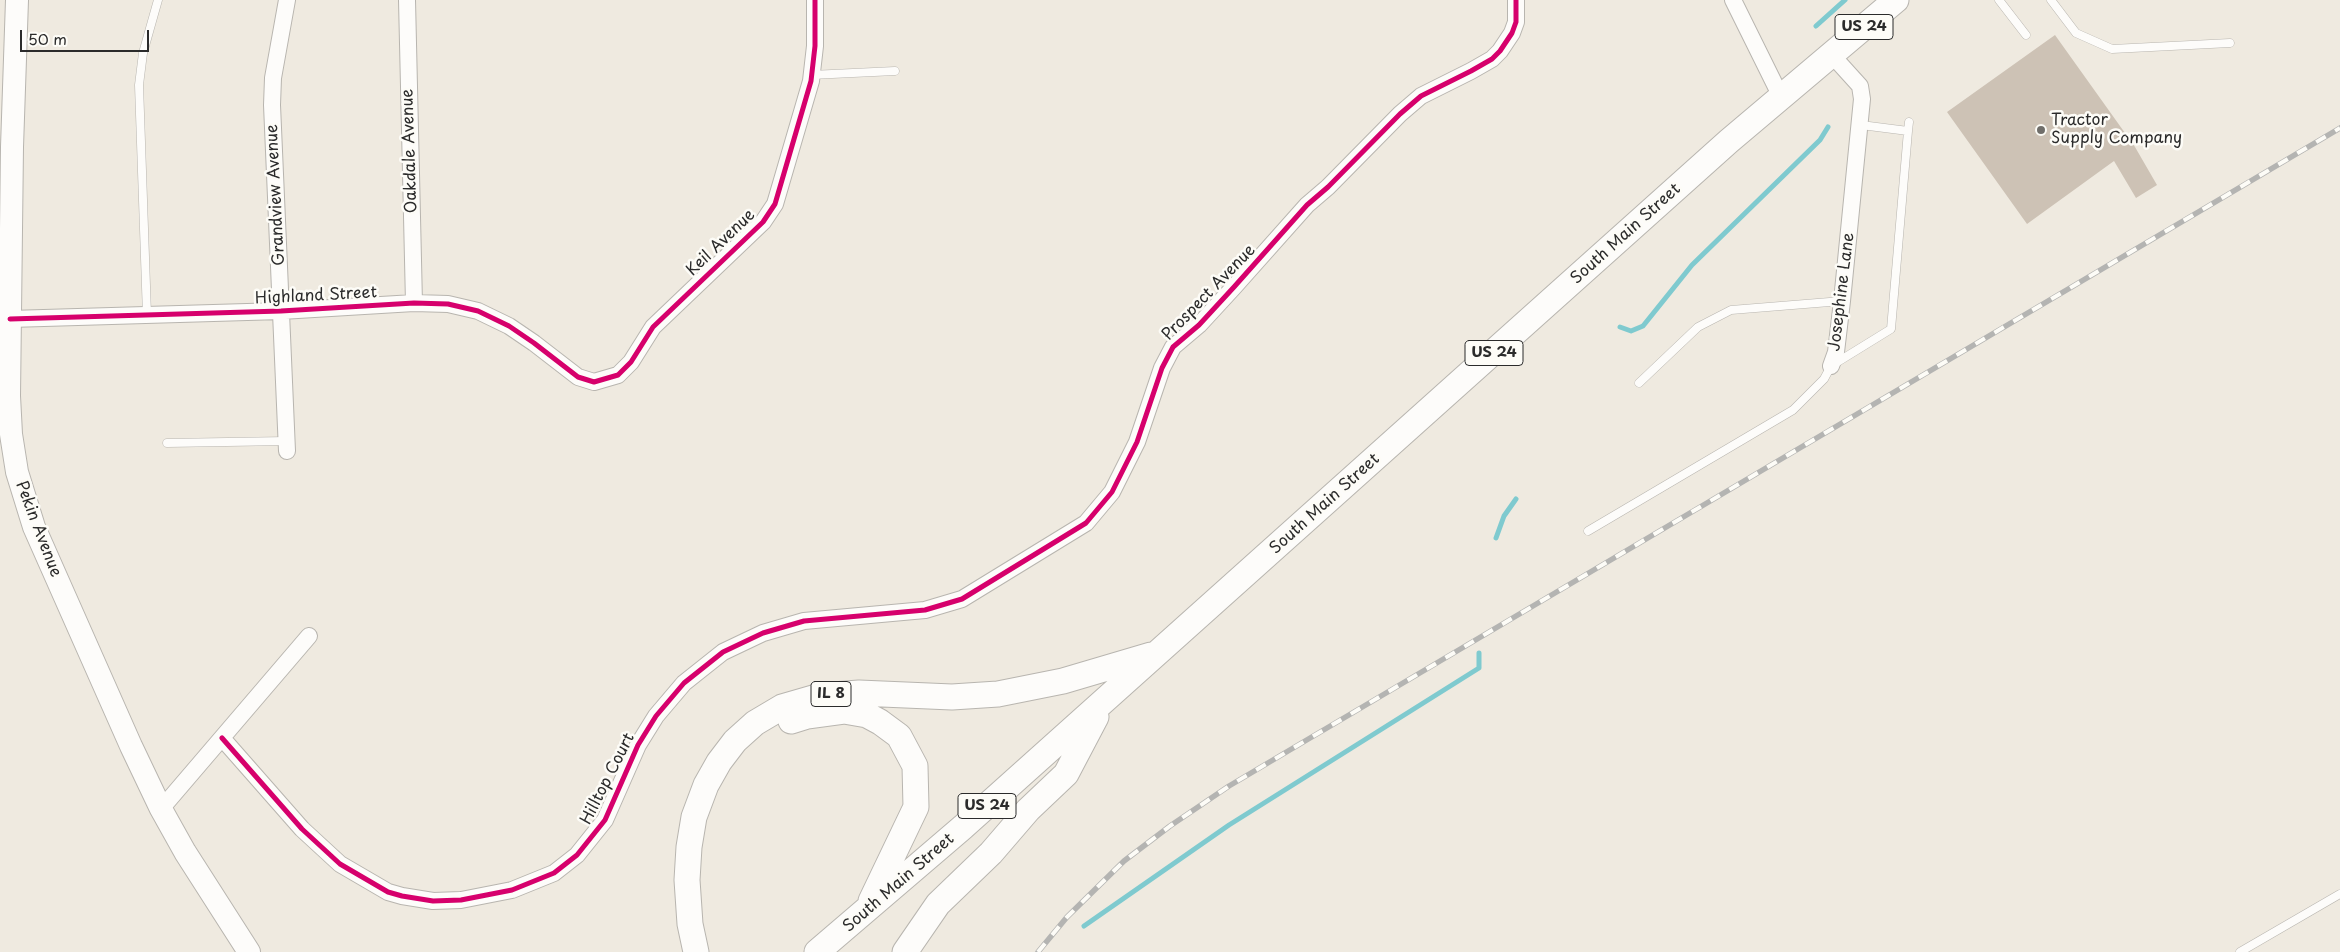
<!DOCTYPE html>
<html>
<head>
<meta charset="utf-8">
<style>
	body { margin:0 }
	#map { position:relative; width:2340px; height:952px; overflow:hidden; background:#efeae0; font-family:"Playpen Sans",sans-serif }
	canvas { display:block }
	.scale { position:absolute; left:20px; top:30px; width:129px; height:22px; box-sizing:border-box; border:2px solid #2b2b2b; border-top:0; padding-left:6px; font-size:15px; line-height:18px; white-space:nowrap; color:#2b2b2b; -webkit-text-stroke:4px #fdfcf7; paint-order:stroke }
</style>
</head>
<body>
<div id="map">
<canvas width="2340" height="952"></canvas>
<div class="scale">50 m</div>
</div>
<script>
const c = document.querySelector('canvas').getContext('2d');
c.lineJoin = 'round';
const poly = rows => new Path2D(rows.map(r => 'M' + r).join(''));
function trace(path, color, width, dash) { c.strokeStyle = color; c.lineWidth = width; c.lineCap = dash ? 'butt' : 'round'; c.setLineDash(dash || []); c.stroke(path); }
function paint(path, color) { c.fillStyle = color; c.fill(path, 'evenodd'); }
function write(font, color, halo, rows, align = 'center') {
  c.font = font + ' "Playpen Sans",sans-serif'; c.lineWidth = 5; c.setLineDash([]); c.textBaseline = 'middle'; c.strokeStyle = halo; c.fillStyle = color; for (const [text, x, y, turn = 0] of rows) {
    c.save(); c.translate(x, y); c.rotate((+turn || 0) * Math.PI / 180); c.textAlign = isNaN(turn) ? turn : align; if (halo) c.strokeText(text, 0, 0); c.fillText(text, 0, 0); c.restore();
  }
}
const stream = poly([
	[1816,26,1845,0],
	[1620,327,1631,331,1643,326,1692,265,1820,140,1828,127],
	[1496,538,1504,516,1516,499],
	[1084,926,1229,825,1479,668,1479,653]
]);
const building = poly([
	[2055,35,2135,147,2157,185,2136,198,2114,161,2027,224,1947,112]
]);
const lane = poly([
	[1999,0,2026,35],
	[2051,0,2076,33,2112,49,2230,43],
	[811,75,895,71],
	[1861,125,1908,131,1909,122],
	[147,315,139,85,143,53,158,0],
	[1639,383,1698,327,1731,310,1842,301],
	[167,443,287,441],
	[1588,531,1793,410,1824,379,1831,366,1891,329,1908,131],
	[2240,952,2340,894]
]);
const street = poly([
	[287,0,273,78,272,105,287,451],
	[407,0,414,303],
	[1733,0,1781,97],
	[10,319,281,311,414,303,448,304,478,311,509,326,534,343,578,377,594,382,618,375,631,362,653,327,763,222,775,204,811,81,815,46,815,0],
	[1831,366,1836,352,1842,301,1862,99,1860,86,1831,54],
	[222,738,302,829,340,864,388,892,402,896,433,901,461,900,512,890,554,873,577,855,605,820,638,745,656,716,684,683,723,652,763,633,804,621,925,610,962,599,1086,523,1112,492,1137,442,1162,368,1173,347,1199,325,1234,287,1307,205,1328,187,1400,114,1421,96,1471,71,1492,59,1500,51,1512,33,1516,22,1516,0],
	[161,809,309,636]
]);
const secondary = poly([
	[17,0,12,147,9,396,11,434,17,472,34,527,131,746,161,809,185,852,249,952]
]);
const primary = poly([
	[791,721,807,716,844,711,867,715,880,722,899,736,915,766,916,807,871,901],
	[696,952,690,924,687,880,689,847,694,817,706,785,719,762,735,741,755,723,782,707,820,696,859,693,952,697,998,694,1063,681,1151,655],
	[817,952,963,827,1729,141,1896,0],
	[905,952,938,904,991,853,1028,810,1066,774,1096,717]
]);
const rail = poly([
	[1038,952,1067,917,1124,861,1170,826,1229,786,2340,128]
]);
const cycleway = poly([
	[10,319,281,311,414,303,448,304,478,311,509,326,534,343,578,377,594,382,618,375,631,362,653,327,763,222,775,204,811,81,815,46,815,0],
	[222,738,302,829,340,864,388,892,402,896,433,901,461,900,512,890,554,873,577,855,605,820,638,745,656,716,684,683,723,652,763,633,804,621,925,610,962,599,1086,523,1112,492,1137,442,1162,368,1173,347,1199,325,1234,287,1307,205,1328,187,1400,114,1421,96,1471,71,1492,59,1500,51,1512,33,1516,22,1516,0]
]);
const markers = [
	[2041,130,5,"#706e6a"]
];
const shields = [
	[1864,27,58],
	[1494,353,58],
	[831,694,40],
	[987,806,58]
];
const shieldNames = [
	["US 24",1864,27],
	["US 24",1494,353],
	["IL 8",831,694],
	["US 24",987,806]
];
const poiNames = [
	["Tractor",2051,121],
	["Supply Company",2051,139]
];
const streetNames = [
	["Oakdale Avenue",410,151,-92],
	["Grandview Avenue",276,195,-93],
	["South Main Street",1626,234,-42],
	["Keil Avenue",721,243,-44],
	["Josephine Lane",1842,292,-83],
	["Prospect Avenue",1209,293,-46],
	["Highland Street",316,296,-3],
	["South Main Street",1325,504,-42],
	["Pekin Avenue",38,529,69],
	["Hilltop Court",608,779,-63],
	["South Main Street",899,883,-41]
];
trace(stream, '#7fcacf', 5);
paint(building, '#cdc2b5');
trace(lane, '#b8b5af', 9);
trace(street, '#b8b5af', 18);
trace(secondary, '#b8b5af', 24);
trace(primary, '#b8b5af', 27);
trace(lane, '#fdfcfa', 8);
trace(street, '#fdfcfa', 16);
trace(secondary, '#fdfcfa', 22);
trace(primary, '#fdfcfa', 25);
trace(rail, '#b4b4b2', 5.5);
trace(rail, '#fdfcf7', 4, [11]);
trace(cycleway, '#d6006c', 5);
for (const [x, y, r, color] of markers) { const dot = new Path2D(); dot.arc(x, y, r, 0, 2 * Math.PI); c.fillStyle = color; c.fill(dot); trace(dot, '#fdfcf7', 2); }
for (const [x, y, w] of shields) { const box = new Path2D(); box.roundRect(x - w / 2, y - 12.5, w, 25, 4); c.fillStyle = '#fdfcf7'; c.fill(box); trace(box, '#2b2b2b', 1); }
write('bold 15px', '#2b2b2b', null, shieldNames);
write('16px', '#2b2b2b', '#fdfcf7', poiNames, 'left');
write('16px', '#2b2b2b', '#fdfcf7', streetNames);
</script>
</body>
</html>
